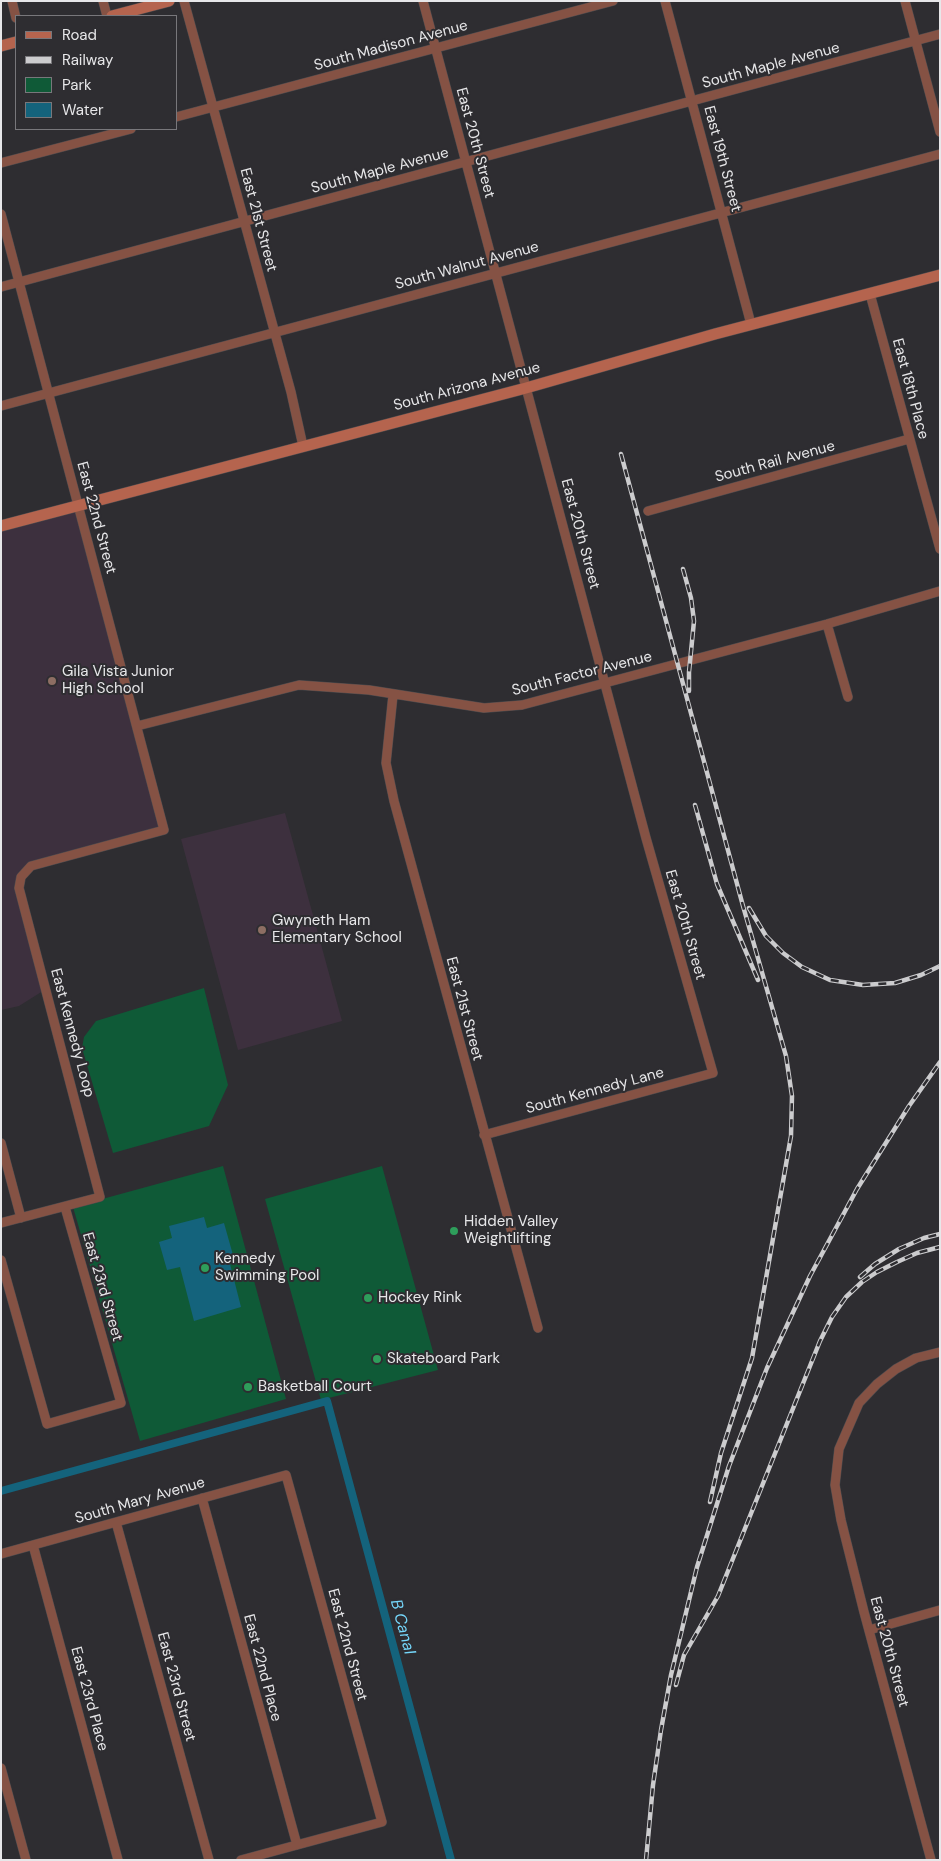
<!DOCTYPE html>
<html>
<head>
<meta charset="utf-8">
<style>
	body { margin:0 }
	#map { position:relative; width:941px; height:1861px; overflow:hidden; background:#2e2d31; font-family:"DM Sans",sans-serif }
	canvas { display:block }
	.frame { position:absolute; inset:0; border:2px solid #e7e7e9; pointer-events:none }
	.legend { position:absolute; left:15px; top:15px; width:162px; height:115px; box-sizing:border-box; background:#2e2d31; border:1px solid #78777b; margin:0; padding:6px 9px; list-style:none; font-size:15px; color:#e7e7e9 }
	.legend li { display:flex; align-items:center; gap:10px; height:25px }
	.legend b { width:25px; border:1px solid #78777b }
</style>
</head>
<body>
<div id="map">
<canvas width="941" height="1861"></canvas>
<div class="frame"></div>
<ul class="legend">
<li><b style="height:6px;background:#b5644e"></b>Road</li>
<li><b style="height:6px;background:#ccccce"></b>Railway</li>
<li><b style="height:14px;background:#0f5a37"></b>Park</li>
<li><b style="height:14px;background:#14637c"></b>Water</li>
</ul>
</div>
<script>
const c = document.querySelector('canvas').getContext('2d');
c.lineJoin = 'round';
function paint(path, color) { c.fillStyle = color; c.fill(path, 'evenodd'); }
const poly = rows => new Path2D(rows.map(r => 'M' + r).join(''));
function trace(path, color, width, dash) { c.strokeStyle = color; c.lineWidth = width; c.lineCap = dash ? 'butt' : 'round'; c.setLineDash(dash || []); c.stroke(path); }
function write(font, color, halo, rows, align = 'center') {
  c.font = font + ' "DM Sans",sans-serif'; c.lineWidth = 4; c.setLineDash([]); c.textBaseline = 'middle'; c.strokeStyle = halo; c.fillStyle = color; for (const [text, x, y, turn = 0] of rows) {
    c.save(); c.translate(x, y); c.rotate((+turn || 0) * Math.PI / 180); c.textAlign = isNaN(turn) ? turn : align; if (halo) c.strokeText(text, 0, 0); c.fillText(text, 0, 0); c.restore();
  }
}
const education = poly([
	[78,505,164,830,31,866,19,888,46,989,19,1006,1,1010,1,526],
	[285,813,342,1021,238,1050,181,839]
]);
const green = poly([
	[204,988,228,1085,209,1126,113,1153,82,1048,84,1037,96,1021],
	[223,1166,286,1399,140,1441,73,1207],
	[382,1166,438,1370,321,1400,265,1199]
]);
const water = poly([
	[204,1217,207,1228,224,1223,233,1255,228,1256,241,1307,194,1321,180,1267,167,1270,159,1242,172,1238,169,1226]
]);
const canal = poly([
	[1,1491,327,1401,451,1860]
]);
const street = poly([
	[12,1,16,18],
	[103,1,107,16],
	[184,1,291,392,303,446],
	[423,1,646,838,713,1073,484,1135],
	[665,1,751,324],
	[905,1,940,132],
	[176,117,613,1],
	[1,163,131,129],
	[1,214,164,830,31,866,21,877,19,888,100,1197,1,1223],
	[1,287,940,34],
	[870,294,940,549],
	[1,406,940,154],
	[648,511,909,439],
	[827,624,848,697],
	[393,695,386,763,394,801,538,1328],
	[137,726,299,685,369,690,484,708,522,705,827,624,940,591],
	[1,1143,21,1218],
	[1,1260,47,1424,121,1403,65,1207],
	[202,1498,297,1845],
	[116,1522,209,1860],
	[33,1545,118,1860],
	[1,1554,286,1475,382,1822,241,1860],
	[869,1630,940,1610],
	[1,1768,26,1860],
	[931,1860,864,1612,841,1520,835,1485,839,1449,859,1403,877,1384,896,1369,916,1358,940,1352]
]);
const secondary = poly([
	[112,16,169,1],
	[1,46,16,42],
	[1,526,526,388,715,334,940,275]
]);
const rail = poly([
	[621,454,743,906,786,1056,792,1096,791,1136,752,1358,721,1453,710,1502],
	[683,569,691,598,694,621,689,672,689,691],
	[695,805,717,884,758,980],
	[749,908,766,936,783,953,802,967,830,980,863,985,895,983,921,975,940,966],
	[860,1277,875,1264,899,1249,924,1238,940,1234],
	[676,1685,684,1655,718,1596,820,1341,832,1317,846,1297,862,1282,877,1272,897,1262,917,1253,940,1247],
	[646,1860,653,1785,661,1730,671,1675,697,1567,729,1466,767,1368,810,1276,857,1189,909,1106,940,1062]
]);
const markers = [
	[52,681,5,"#8d6e63"],
	[262,930,5,"#8d6e63"],
	[454,1231,5,"#2e9e5b"],
	[205,1268,5,"#2e9e5b"],
	[368,1298,5,"#2e9e5b"],
	[377,1359,5,"#2e9e5b"],
	[248,1387,5,"#2e9e5b"]
];
const streetNames = [
	["South Madison Avenue",391,46,-15],
	["South Maple Avenue",771,66,-15],
	["East 20th Street",475,143,75],
	["East 19th Street",722,159,75],
	["South Maple Avenue",380,171,-15],
	["East 21st Street",258,220,75],
	["South Walnut Avenue",467,266,-15],
	["South Arizona Avenue",467,387,-15],
	["East 18th Place",910,389,75],
	["South Rail Avenue",775,462,-15],
	["East 22nd Street",96,518,75],
	["East 20th Street",580,534,75],
	["South Factor Avenue",582,674,-14],
	["East 20th Street",685,925,74],
	["East 21st Street",464,1009,75],
	["East Kennedy Loop",72,1033,75],
	["South Kennedy Lane",595,1091,-15],
	["East 23rd Street",102,1287,74],
	["South Mary Avenue",140,1501,-16],
	["East 22nd Street",347,1645,75],
	["East 20th Street",889,1652,75],
	["East 22nd Place",262,1668,75],
	["East 23rd Street",176,1687,75],
	["East 23rd Place",89,1699,75]
];
const poiNames = [
	["Gila Vista Junior",62,672],
	["High School",62,689],
	["Gwyneth Ham",272,921],
	["Elementary School",272,938],
	["Hidden Valley",464,1222],
	["Weightlifting",464,1239],
	["Kennedy",215,1259],
	["Swimming Pool",215,1276],
	["Hockey Rink",378,1298],
	["Skateboard Park",387,1359],
	["Basketball Court",258,1387]
];
const waterNames = [
	["B Canal",402,1627,75]
];
paint(education, '#3d303e');
paint(green, '#0f5a37');
paint(water, '#14637c');
trace(canal, '#14637c', 8);
trace(street, '#4c4b4e', 10);
trace(secondary, '#4c4b4e', 12);
trace(street, '#855244', 9);
trace(secondary, '#b5644e', 11);
trace(rail, '#ccccce', 4.5);
trace(rail, '#2e2d31', 2.5, [8]);
for (const [x, y, r, color] of markers) { const dot = new Path2D(); dot.arc(x, y, r, 0, 2 * Math.PI); c.fillStyle = color; c.fill(dot); trace(dot, '#2e2d31', 2); }
write('15px', '#e7e7e9', '#2e2d31', streetNames);
write('15px', '#e7e7e9', '#2e2d31', poiNames, 'left');
write('italic 16px', '#76d8fc', '#2e2d31', waterNames);
</script>
</body>
</html>
